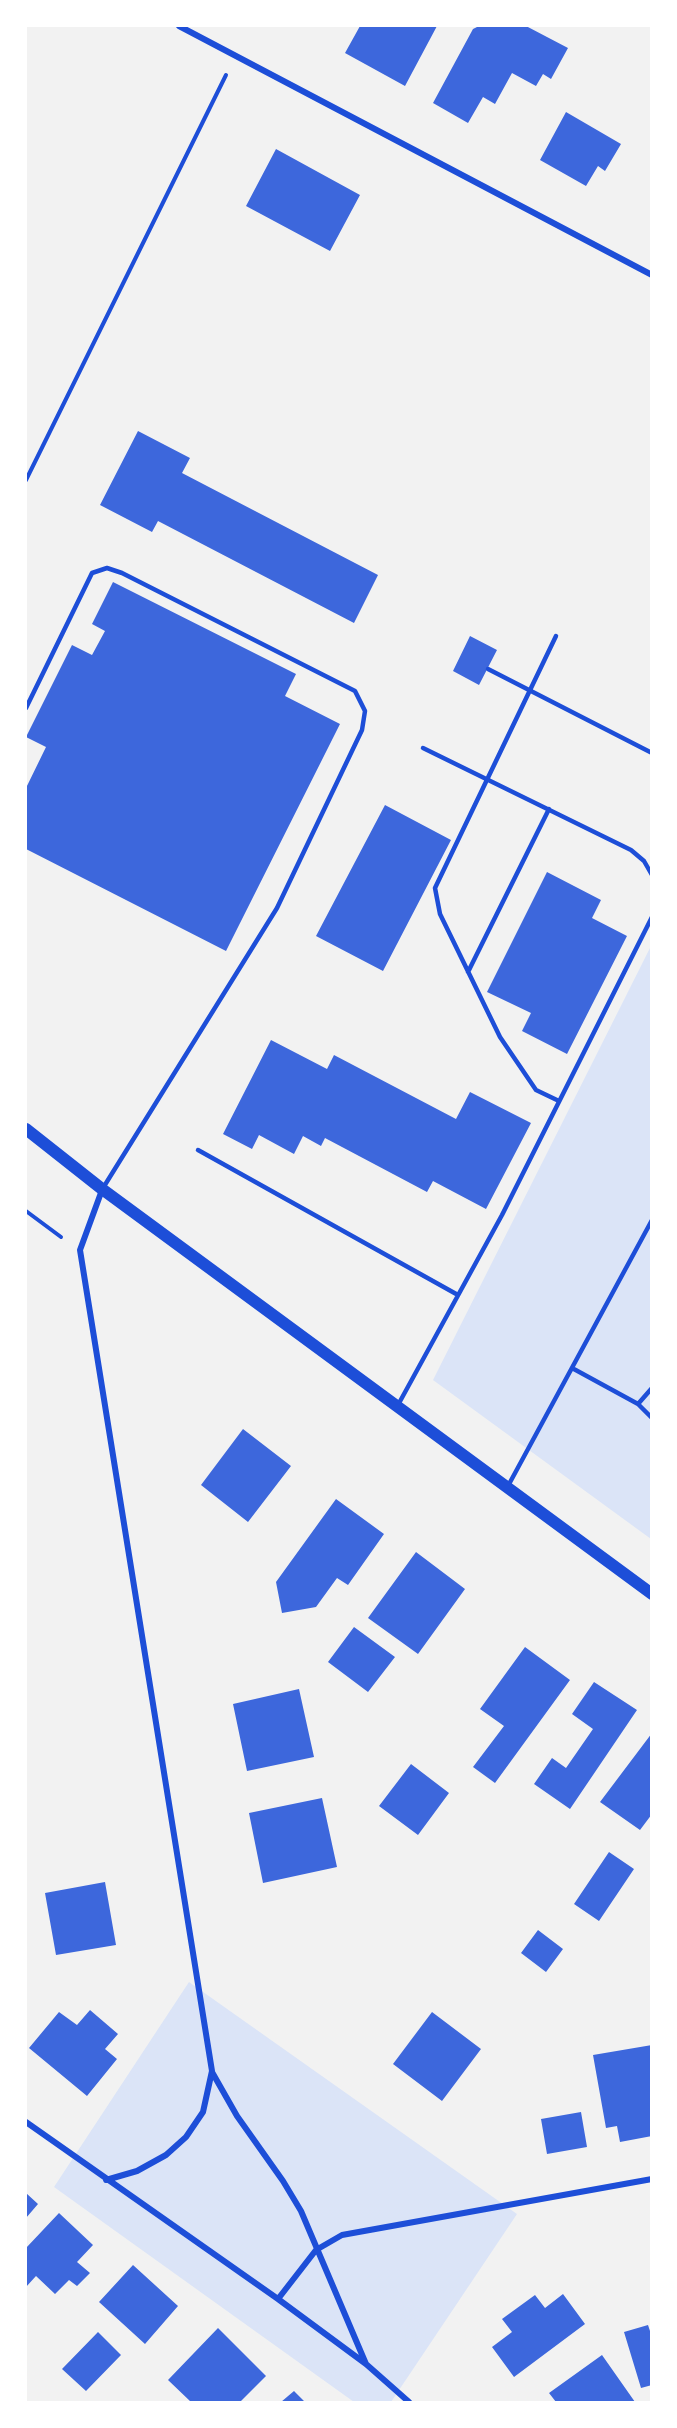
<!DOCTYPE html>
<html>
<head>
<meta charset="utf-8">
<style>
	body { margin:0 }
	#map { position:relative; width:677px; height:2428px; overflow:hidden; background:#f2f2f2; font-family:"Titillium Web",sans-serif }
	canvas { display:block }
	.frame { position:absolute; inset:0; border:27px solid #fff; pointer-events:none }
</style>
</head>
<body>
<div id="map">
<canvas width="677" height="2428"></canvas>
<div class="frame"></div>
</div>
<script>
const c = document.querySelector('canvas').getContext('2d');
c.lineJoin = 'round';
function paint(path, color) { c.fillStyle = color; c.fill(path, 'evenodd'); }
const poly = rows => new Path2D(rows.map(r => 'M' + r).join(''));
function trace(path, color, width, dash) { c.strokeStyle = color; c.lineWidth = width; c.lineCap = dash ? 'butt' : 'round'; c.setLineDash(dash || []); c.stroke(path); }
const green = poly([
	[651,946,651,1539,433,1380],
	[189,1982,517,2214,391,2402,354,2402,54,2187]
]);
const building = poly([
	[360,26,437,26,405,86,345,53],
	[479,26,526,26,568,48,551,79,543,74,536,86,512,73,495,104,483,97,468,123,433,103,473,29],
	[566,112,621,144,605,171,598,166,586,186,540,160],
	[276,149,360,195,330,251,246,206],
	[138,431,190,458,182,473,378,575,354,623,158,521,152,532,100,505],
	[113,582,296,674,285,696,340,724,226,951,26,849,26,788,46,747,26,737,72,645,92,655,105,631,92,624],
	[470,636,497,650,479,685,453,671],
	[385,805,451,840,383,971,316,936],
	[547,872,601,900,592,918,627,936,567,1054,522,1031,531,1013,487,992],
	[271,1040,327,1069,334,1055,456,1119,470,1092,531,1123,486,1209,433,1181,427,1192,325,1138,321,1146,303,1136,294,1154,259,1135,252,1149,223,1134],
	[243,1429,291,1466,248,1522,201,1485],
	[336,1499,384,1534,348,1585,337,1578,316,1607,282,1613,276,1582],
	[416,1552,465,1589,418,1654,368,1618],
	[354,1627,395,1657,368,1692,328,1662],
	[525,1647,570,1680,495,1783,473,1767,504,1726,480,1709],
	[594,1682,637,1710,570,1809,534,1784,552,1758,566,1768,593,1729,572,1714],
	[299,1689,314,1757,247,1771,233,1704],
	[652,1733,652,1814,640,1830,600,1802],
	[411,1764,449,1793,418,1835,379,1806],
	[322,1798,337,1867,263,1883,249,1813],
	[609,1852,634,1869,599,1921,574,1904],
	[105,1882,116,1945,56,1955,45,1893],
	[538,1930,563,1949,546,1972,521,1953],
	[90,2010,118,2034,105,2049,117,2059,87,2096,29,2048,59,2012,77,2025],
	[432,2012,481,2049,442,2101,393,2064],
	[652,2045,652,2136,620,2142,617,2126,606,2128,593,2055],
	[581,2112,587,2147,547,2154,541,2119],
	[26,2193,38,2204,26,2218],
	[59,2213,93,2245,77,2262,90,2273,77,2286,69,2280,55,2294,36,2276,26,2287,26,2248],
	[133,2265,178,2306,145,2344,99,2302],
	[563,2294,585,2324,514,2377,492,2347,512,2332,502,2319,535,2295,545,2308],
	[648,2325,652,2337,652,2385,641,2388,624,2332],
	[218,2328,266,2376,240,2402,191,2402,168,2380],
	[98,2332,121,2355,86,2391,62,2369],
	[602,2355,635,2402,556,2402,549,2393],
	[294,2391,305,2402,281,2402]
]);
const path = poly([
	[26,480,226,75],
	[26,1211,61,1237]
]);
const service = poly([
	[556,636,435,888,440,914,500,1037,536,1090,559,1101],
	[488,669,652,753],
	[26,708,92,573,107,568,122,573,355,691,365,711,362,730,277,908,103,1188],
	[423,748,631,850,644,861,652,875],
	[468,972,549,809],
	[198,1150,458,1295],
	[572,1368,638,1404,652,1418],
	[638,1404,652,1388],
	[398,1405,502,1215,652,917],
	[508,1486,652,1220]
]);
const minor = poly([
	[179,26,652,275],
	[102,1190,80,1250,212,2071,203,2112,186,2137,166,2155,137,2171,106,2180],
	[212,2072,237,2116,283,2181,301,2211,366,2364],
	[26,2122,278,2299,366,2364,409,2402],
	[278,2299,316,2250,342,2235,652,2179]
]);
const secondary = poly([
	[26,1129,102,1189,652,1594]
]);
paint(green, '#dbe4f7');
paint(building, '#3d67dc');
trace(path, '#1d4ed8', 4);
trace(service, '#1d4ed8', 4.5);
trace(minor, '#1d4ed8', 6);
trace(secondary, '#1d4ed8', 12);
</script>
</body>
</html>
